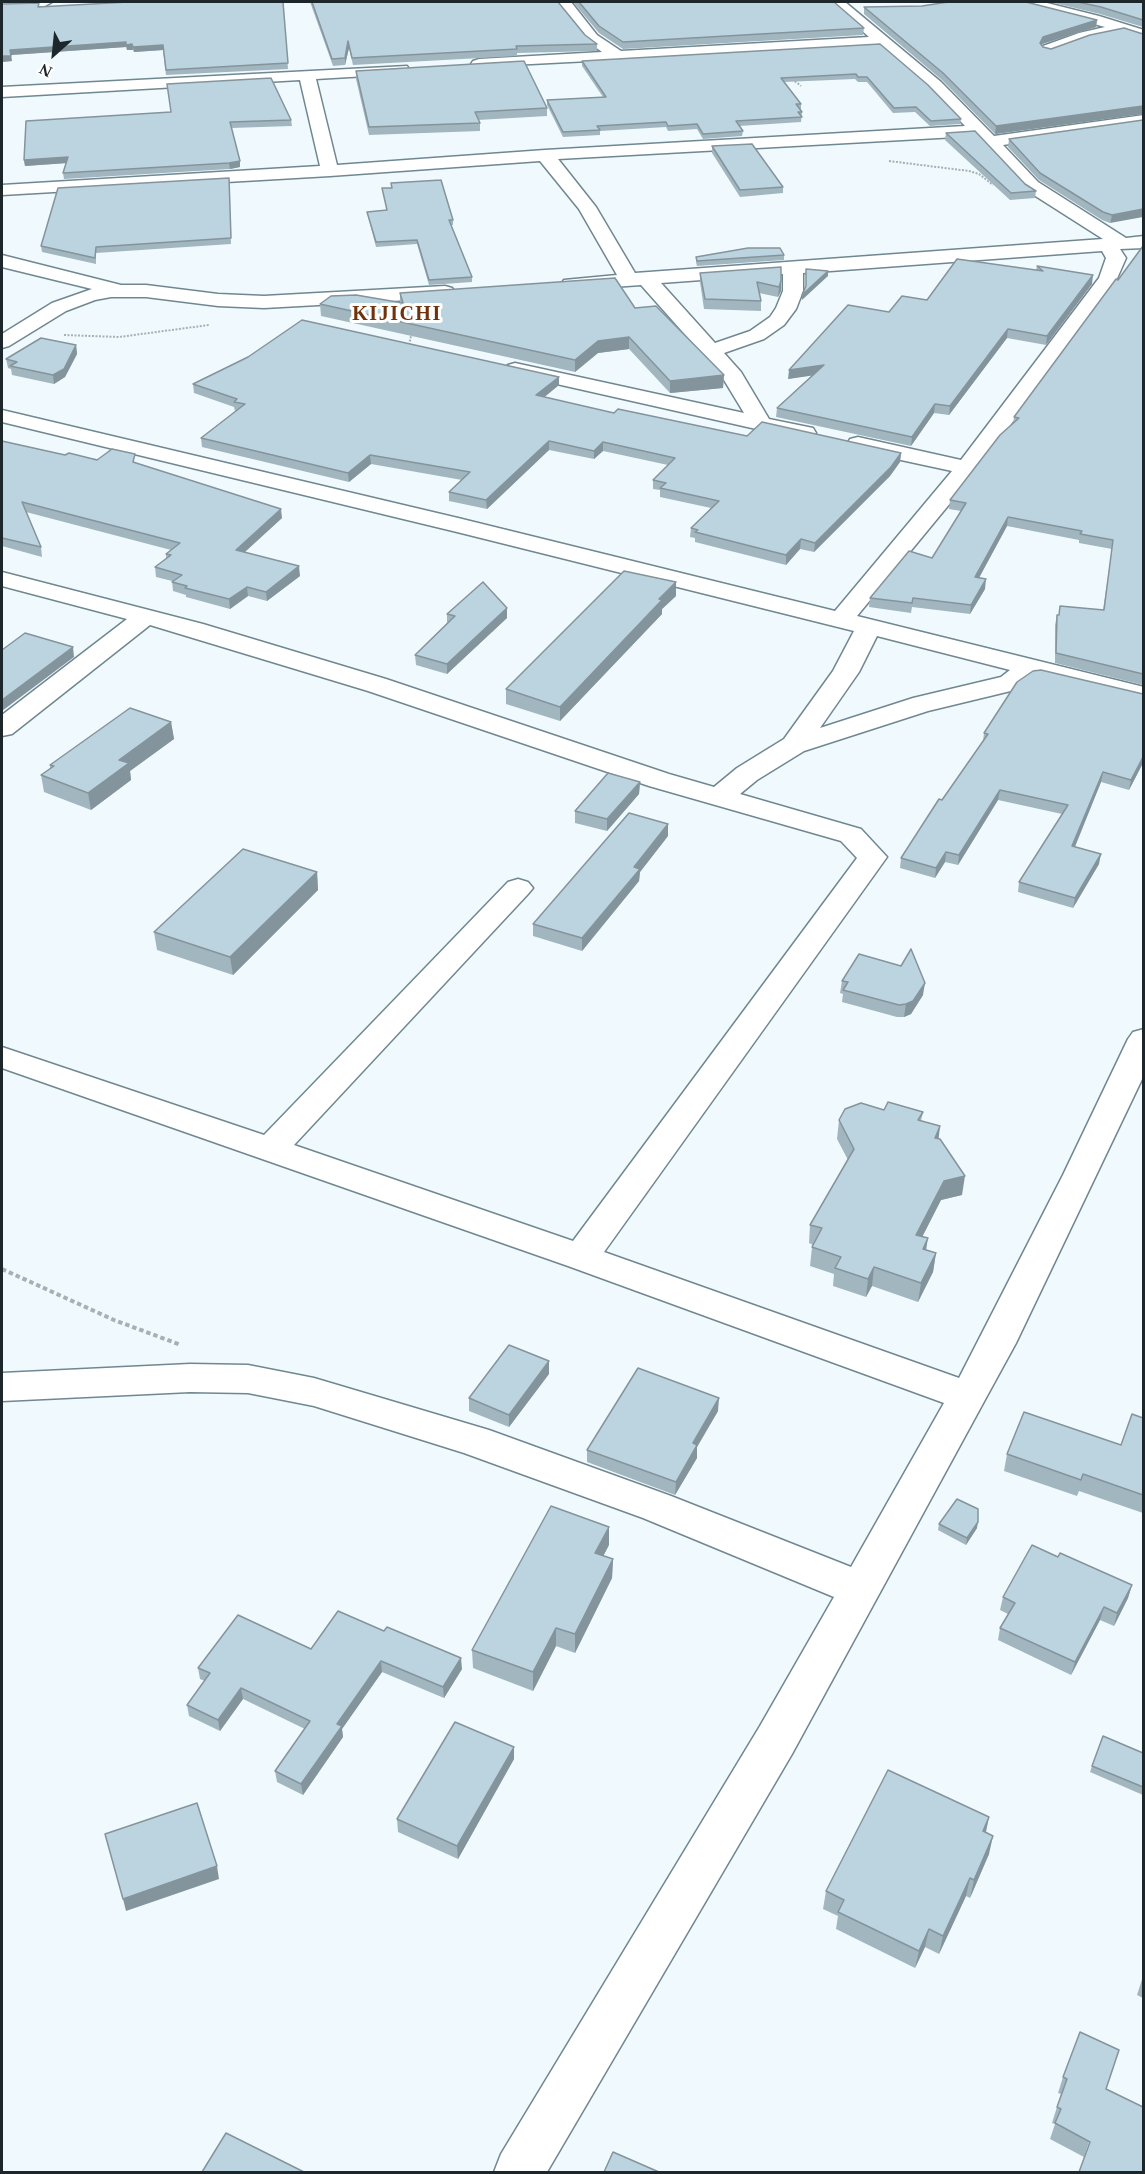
<!DOCTYPE html>
<html>
<head>
<meta charset="utf-8">
<style>
	body { margin:0 }
	#map { position:relative; width:1145px; height:2174px; overflow:hidden; background:#f0fafe; font-family:"Times New Roman",serif }
	canvas { display:block }
	.frame { position:absolute; inset:0; border:3px solid #1d262a; pointer-events:none }
	.north { position:absolute; left:24px; top:24px; width:60px; height:60px; -webkit-text-stroke:4px #fff; paint-order:stroke; rotate:207deg; font-size:16px; font-weight:700; line-height:24px; text-align:center; color:#1d262a }
	.north::after { content:''; display:block; margin:auto; width:21px; height:27px; background:#1d262a; clip-path:polygon(50% 0,100% 100%,50% 72%,0 100%) }
</style>
</head>
<body>
<div id="map">
<canvas width="1145" height="2174"></canvas>
<div class="frame"></div>
<div class="north">N</div>
</div>
<script>
const c = document.querySelector('canvas').getContext('2d');
c.lineJoin = 'round';
const poly = rows => new Path2D(rows.map(r => 'M' + r).join(''));
function trace(path, color, width, dash) { c.strokeStyle = color; c.lineWidth = width; c.lineCap = dash ? 'butt' : 'round'; c.setLineDash(dash || []); c.stroke(path); }
function paint(path, color) { c.fillStyle = color; c.fill(path, 'evenodd'); }
function write(font, color, halo, rows, align = 'center') {
  c.font = font + ' "Times New Roman",serif'; c.lineWidth = 6; c.setLineDash([]); c.textBaseline = 'middle'; c.strokeStyle = halo; c.fillStyle = color; for (const [text, x, y, turn = 0] of rows) {
    c.save(); c.translate(x, y); c.rotate((+turn || 0) * Math.PI / 180); c.textAlign = isNaN(turn) ? turn : align; if (halo) c.strokeText(text, 0, 0); c.fillText(text, 0, 0); c.restore();
  }
}
const pathFar1 = poly([
	[792,79,801,86],
	[889,161,969,171,979,174,993,185],
	[64,335,119,337,209,325],
	[409,345,411,336,415,334]
]);
const path = poly([
	[2,1269,114,1320,181,1345]
]);
const minor = poly([
	[2,2,52,2,45,6,2,7,2,2],
	[556,2,571,2,597,35,621,51,869,37,830,2,845,2,941,82,994,136,1144,115,1144,125,1003,145,1038,182,1126,238,1144,236,1144,248,1120,249,1126,258,1115,283,975,473,857,616,1144,687,1144,703,1040,677,1031,679,1019,689,928,711,804,751,757,780,740,794,861,829,887,857,604,1252,959,1378,1063,1175,1128,1039,1133,1032,1144,1029,1144,1075,1016,1343,987,1396,792,1754,547,2172,494,2172,501,2154,760,1726,834,1597,643,1518,464,1453,314,1406,248,1393,190,1392,2,1401,2,1373,190,1364,248,1365,314,1378,489,1430,671,1496,851,1567,944,1403,568,1266,2,1068,2,1047,264,1135,508,882,518,879,528,882,533,888,528,894,294,1145,573,1241,857,858,841,841,649,786,368,691,150,625,12,734,2,736,2,715,127,619,2,586,2,572,203,624,386,679,669,774,714,787,737,768,784,739,833,671,854,631,457,532,2,422,2,410,458,518,835,611,952,471,850,449,847,444,850,439,858,437,961,460,1099,278,1106,258,1102,251,803,273,803,291,796,309,784,325,764,339,724,353,741,372,769,419,813,428,816,433,813,438,805,440,508,373,505,369,508,365,515,363,744,413,721,375,641,285,571,290,564,288,561,284,564,280,617,275,579,209,540,161,330,176,2,195,2,185,320,166,300,80,2,97,2,87,407,66,409,69,401,74,316,79,337,165,545,150,965,126,929,88,880,46,473,67,471,64,473,61,479,59,602,52,587,41,567,13,556,2],
	[975,136,1026,190,1103,239,635,273,596,207,558,159,975,136],
	[783,274,783,291,776,308,770,317,750,331,715,343,661,283,783,274],
	[877,636,1010,670,1001,677,913,698,820,728,859,672,877,636],
	[1020,2,1043,2,1099,16,1144,30,1144,39,1123,33,1088,40,1049,54,1043,52,1041,49,1043,46,1079,33,1105,27,1022,5,1020,2],
	[2,255,121,285,146,285,218,294,264,296,445,286,452,288,455,292,452,296,445,298,264,308,218,306,146,297,111,297,95,300,66,311,9,346,2,348,2,334,52,303,92,289,2,267,2,255]
]);
const wall = poly([
	[283,2,288,69,166,75,163,50,134,52,133,50,127,50,126,47,11,55,12,61,2,62,3,67,2,67,2,4,39,3,39,7],
	[310,2,558,2,585,35,597,44,597,51,517,53,517,56,353,65,349,48,345,65,333,66],
	[573,2,834,2,864,28,863,35,623,49,599,33],
	[1050,2,1143,2,1143,27,1100,14],
	[922,6,1097,20,1096,27,1042,44,1042,45,1043,47,1051,49,1143,34,1143,114,995,134,942,80,864,14,864,7],
	[880,44,961,119,960,124,930,126,915,112,893,113,867,82,858,82,855,79,784,82,801,104,801,109,800,109,802,112,801,122,739,126,743,131,742,136,703,139,697,129,668,131,666,127,600,131,600,135,563,137,547,105,547,100,603,97,582,66,582,61],
	[356,71,547,108,547,116,478,120,480,123,480,131,369,135,356,79],
	[291,120,292,126,231,128,240,161,240,167,230,169,64,179,63,173,66,163,25,166,24,160,26,121],
	[1143,120,1110,223,1102,220,1039,180,1008,147,1009,139],
	[946,133,1036,191,1035,198,1010,200,945,140],
	[712,146,783,187,783,193,740,197,712,153],
	[229,178,231,244,96,253,96,264,42,252,41,246],
	[391,183,453,220,453,225,451,225,472,277,472,282,429,285,417,244,376,247,368,216,367,212,387,210,382,188,391,188],
	[1143,246,1143,685,1055,663,1055,625,1057,615,1059,615,1060,606,1103,610,1112,549,1079,543,1079,540,1007,526,979,578,985,589,970,614,912,607,911,613,869,607,870,598,932,558,961,511,949,509,950,500,1013,424,1014,417],
	[784,255,784,260,697,266,696,262,696,257],
	[1037,266,1092,284,1046,345,1007,338,949,415,934,413,911,446,776,417,777,408,812,375,788,379,889,312,927,300,1036,270],
	[700,273,781,281,781,291,778,297,759,293,761,301,761,311,704,309,700,282],
	[400,293,635,308,724,375,723,388,670,393,629,349,598,353,575,372,321,316,320,304,400,303],
	[76,345,77,354,65,377,54,384,12,375,11,369,8,368,6,359],
	[559,377,559,385,544,397,614,413,747,436,901,453,900,462,890,476,814,552,800,549,786,565,695,542,695,538,690,537,691,528,711,508,660,497,660,490,653,489,653,480,668,465,603,451,594,459,549,450,487,509,449,501,449,492,462,480,371,464,349,482,202,447,201,438,236,411,235,411,234,407,194,393,193,384],
	[2,441,65,455,137,464,282,518,245,552,300,576,267,601,248,596,230,609,186,597,186,595,173,591,172,581,156,577,155,567,166,559,166,554,171,550,26,512,41,547,42,557,2,546],
	[676,582,676,596,662,609,662,614,560,721,506,704,506,689],
	[507,608,507,618,447,674,416,665,415,655,447,623,447,614],
	[171,722,174,739,130,771,131,780,91,810,44,792,41,775,50,768,50,765],
	[984,733,1143,763,1129,790,1101,782,1075,847,1099,864,1073,908,1018,892,1019,882,1062,814,998,800,958,865,945,862,935,878,900,868,901,858,983,741],
	[640,782,639,794,607,831,575,823,575,811],
	[668,836,640,872,639,881,582,951,533,936,533,924],
	[317,872,318,890,233,975,157,950,154,932],
	[842,981,923,995,911,1014,904,1017,897,1017,842,1002,843,994,840,993],
	[884,1110,923,1112,921,1121,940,1126,938,1139,962,1195,941,1200,922,1237,926,1250,936,1253,933,1272,918,1302,872,1286,866,1297,833,1286,834,1274,810,1266,812,1247,813,1245,809,1243,810,1225,848,1160,837,1139,839,1120],
	[549,1374,509,1427,469,1411,469,1398],
	[718,1411,697,1447,697,1458,675,1495,587,1462,587,1450],
	[1143,1418,1143,1513,1079,1491,1077,1496,1004,1471,1007,1454,1121,1445],
	[939,1524,977,1528,966,1545,938,1530],
	[609,1545,603,1556,613,1559,612,1578,575,1653,556,1646,533,1691,473,1668,472,1650],
	[1058,1557,1132,1585,1128,1598,1114,1626,1100,1620,1071,1675,998,1640,1000,1628,1008,1614,1000,1610,1003,1597],
	[311,1649,462,1669,444,1698,382,1672,342,1729,343,1737,303,1795,277,1782,275,1771,305,1729,243,1699,220,1731,189,1716,187,1705,205,1681,200,1679,198,1668],
	[1143,1753,1143,1795,1090,1772,1092,1766],
	[514,1759,458,1859,398,1832,397,1819],
	[989,1817,986,1832,989,1854,970,1898,966,1896,939,1954,925,1947,915,1968,836,1929,838,1916,823,1909,826,1891],
	[1143,1976,1143,1998,1137,1995],
	[1119,2050,1084,2157,1050,2139,1055,2124,1052,2123,1061,2094,1058,2093,1063,2077]
]);
const shadedWall = poly([
	[1097,20,1096,27,1042,44,1039,50,1040,43,1043,37],
	[348,41,349,48,345,65,345,58],
	[126,42,126,47,11,55,10,50],
	[132,44,133,50,127,50,126,45],
	[163,45,163,50,134,52,133,47],
	[2,56,11,56,12,61,2,62],
	[1143,106,1143,114,995,134,996,126],
	[68,157,68,163,25,166,24,160],
	[240,161,240,167,230,169,229,163],
	[1143,209,1143,217,1110,223,1112,215],
	[828,271,828,276,802,300,802,295],
	[1093,275,1092,284,1046,345,1047,336],
	[781,281,781,291,778,297,779,287],
	[1008,329,1007,338,949,415,950,406],
	[629,337,629,349,598,353,575,372,575,360,598,341],
	[76,345,77,354,65,377,54,384,53,375],
	[824,365,823,374,788,379,789,370],
	[724,375,723,388,670,393,670,381],
	[559,377,559,385,536,404,536,395],
	[935,404,934,413,911,446,912,437],
	[549,441,549,450,487,509,486,500],
	[603,442,603,451,594,459,594,451],
	[901,453,900,462,890,476,814,552,815,543],
	[370,455,371,464,349,482,348,473],
	[281,509,282,518,237,559,236,550],
	[1008,517,1007,526,974,587,975,577],
	[801,539,800,549,786,565,786,555],
	[299,566,300,576,267,601,266,592],
	[986,579,985,589,970,614,971,605],
	[676,582,676,596,662,609,662,614,560,721,560,707,659,599],
	[247,587,248,596,230,609,229,599],
	[507,608,507,618,447,674,447,664],
	[73,647,74,657,2,711,2,700],
	[171,722,174,739,130,771,131,780,91,810,88,793,119,760],
	[1143,757,1143,763,1129,790,1131,780],
	[1103,772,1101,782,1071,856,1072,846],
	[640,782,639,794,607,831,607,819],
	[1000,790,998,800,958,865,959,855],
	[668,824,668,836,640,872,639,881,582,951,582,938,634,867],
	[946,852,945,862,935,878,936,868],
	[1101,854,1099,864,1073,908,1075,898],
	[317,872,318,890,233,975,230,957],
	[925,983,923,995,911,1014,904,1017,906,1004],
	[940,1126,938,1144,935,1138],
	[965,1176,962,1195,941,1200,914,1253,916,1235,944,1181],
	[928,1238,925,1257,923,1249],
	[936,1253,933,1272,918,1302,921,1283],
	[874,1267,872,1286,866,1297,868,1279],
	[549,1361,549,1374,509,1427,509,1415],
	[719,1398,718,1411,697,1447,697,1458,675,1495,676,1482,693,1443],
	[978,1522,977,1528,966,1545,967,1538],
	[609,1527,609,1545,595,1572,595,1553],
	[613,1559,612,1578,575,1653,575,1634],
	[1132,1585,1128,1598,1114,1626,1117,1613],
	[1104,1607,1100,1620,1071,1675,1075,1662],
	[556,1628,556,1646,533,1691,533,1672],
	[461,1658,462,1669,444,1698,443,1687],
	[381,1661,382,1672,342,1729,343,1737,303,1795,301,1784,337,1724],
	[241,1688,243,1699,220,1731,218,1720],
	[514,1747,514,1759,458,1859,457,1846],
	[989,1817,985,1835,983,1831],
	[993,1836,989,1854,970,1898,974,1880],
	[217,1866,219,1879,126,1911,123,1899],
	[970,1878,966,1896,939,1954,943,1936],
	[929,1929,925,1947,915,1968,919,1951]
]);
const building = poly([
	[128,2,283,2,288,63,166,70,163,45,133,47,132,44,126,45,126,42,10,50,11,56,2,56,2,62,2,4,39,3,38,7,128,2],
	[312,2,558,2,585,35,597,44,516,46,517,49,352,58,348,41,345,58,332,59,312,2],
	[579,2,834,2,864,28,623,42,599,26,579,2],
	[948,2,1026,2,1097,20,1043,37,1040,43,1043,47,1051,49,1090,35,1124,28,1143,34,1143,106,996,126,943,73,864,7,922,6,948,2],
	[1078,2,1143,2,1143,20,1101,7,1078,2],
	[880,44,928,85,961,119,931,121,916,107,894,108,867,77,858,77,856,74,781,78,801,104,796,104,802,112,798,112,802,117,736,121,743,131,703,134,697,124,668,126,666,122,597,126,600,130,563,132,547,100,606,97,582,61,880,44],
	[524,61,547,108,475,112,480,123,369,127,356,71,524,61],
	[271,78,291,120,230,122,240,161,229,163,63,173,68,157,24,160,26,121,171,112,167,84,271,78],
	[1143,120,1143,209,1112,215,1103,212,1040,173,1009,139,1143,120],
	[975,131,1025,184,1036,191,1011,193,946,133,975,131],
	[752,144,783,187,740,190,712,146,752,144],
	[229,178,231,238,96,247,95,258,41,246,58,188,229,178],
	[441,180,453,220,449,220,472,277,429,280,417,240,376,242,367,212,387,210,382,188,392,188,391,183,441,180],
	[1143,246,1143,674,1056,653,1057,615,1059,615,1060,606,1104,610,1113,540,1080,534,1082,531,1008,517,975,577,986,579,971,605,913,598,912,603,870,598,909,551,932,558,966,503,950,500,1000,435,1019,418,1014,417,1116,279,1118,280,1143,246],
	[748,248,780,248,784,255,697,261,696,257,748,248],
	[957,259,1043,271,1037,266,1093,275,1047,336,1008,329,950,406,935,404,912,437,777,408,824,365,789,370,848,305,889,312,902,296,927,300,957,259],
	[781,267,781,281,779,287,757,282,761,301,705,299,700,273,781,267],
	[806,269,828,271,802,295,806,286,806,269],
	[615,278,635,308,656,306,724,375,670,381,629,337,598,341,575,360,320,304,331,296,356,295,403,303,400,293,615,278],
	[302,320,559,377,536,395,614,413,618,409,747,436,762,422,901,453,891,467,815,543,801,539,786,555,695,532,698,530,691,528,719,501,660,488,666,483,653,480,675,458,603,442,594,451,549,441,486,500,449,492,470,472,370,455,348,473,201,438,245,404,234,402,237,399,193,384,248,357,302,320],
	[41,338,76,345,64,369,53,375,10,366,17,362,6,359,41,338],
	[2,441,65,455,69,453,97,460,112,449,135,454,133,462,281,509,236,550,299,566,266,592,247,587,229,599,185,588,187,586,172,582,182,575,155,567,171,555,166,554,180,543,22,502,41,547,2,538,2,441],
	[624,571,676,582,659,599,662,600,560,707,506,689,624,571],
	[483,582,507,608,447,664,415,655,455,616,447,614,483,582],
	[25,633,73,647,2,700,2,650,25,633],
	[1041,670,1143,694,1143,757,1131,780,1103,772,1072,846,1101,854,1075,898,1019,882,1068,805,1000,790,959,855,946,852,936,868,901,858,939,799,942,800,988,734,984,733,1017,682,1033,671,1041,670],
	[130,708,171,722,119,760,129,763,88,793,41,775,54,766,50,765,130,708],
	[608,773,640,782,607,819,575,811,608,773],
	[629,813,668,824,634,867,640,869,582,938,533,924,629,813],
	[243,849,317,872,230,957,154,932,243,849],
	[911,949,925,983,913,1001,906,1004,899,1005,843,990,848,982,842,981,859,954,901,966,911,949],
	[888,1102,923,1112,918,1120,940,1126,935,1138,940,1139,965,1176,944,1181,916,1235,928,1238,923,1249,936,1253,921,1283,874,1267,868,1279,835,1268,841,1257,812,1247,822,1228,810,1225,854,1149,839,1120,845,1109,861,1103,884,1110,888,1102],
	[509,1345,549,1361,509,1415,469,1398,509,1345],
	[638,1368,719,1398,693,1443,697,1445,676,1482,587,1450,638,1368],
	[1024,1412,1121,1445,1132,1414,1143,1418,1143,1495,1083,1474,1081,1480,1007,1454,1024,1412],
	[957,1499,978,1509,978,1522,967,1538,939,1524,957,1499],
	[551,1506,609,1527,595,1553,613,1559,575,1634,556,1628,533,1672,472,1650,551,1506],
	[1032,1545,1058,1557,1060,1553,1132,1585,1117,1613,1104,1607,1075,1662,1000,1628,1015,1603,1003,1597,1032,1545],
	[338,1611,384,1631,387,1627,461,1658,443,1687,381,1661,337,1724,342,1726,301,1784,275,1771,310,1721,241,1688,218,1720,187,1705,210,1673,198,1668,238,1615,311,1649,338,1611],
	[455,1722,514,1747,457,1846,397,1819,455,1722],
	[1103,1736,1143,1753,1143,1787,1092,1766,1103,1736],
	[888,1770,989,1817,983,1831,993,1836,974,1880,970,1878,943,1936,929,1929,919,1951,838,1912,844,1900,826,1891,888,1770],
	[197,1803,217,1866,123,1899,105,1834,197,1803],
	[1080,2032,1119,2050,1106,2089,1143,2107,1143,2172,1079,2172,1090,2142,1055,2123,1061,2109,1057,2107,1067,2079,1063,2077,1080,2032],
	[226,2133,304,2172,202,2172,226,2133],
	[613,2152,659,2172,604,2172,613,2152]
]);
const farDistrictnames = [
	["KIJICHI",397,315]
];
trace(minor, '#708791', 3);
trace(pathFar1, '#a7b1b5', 2, [2, 1.5]);
trace(path, '#a7b1b5', 4, [4.5, 3]);
paint(minor, '#fff');
paint(wall, '#a2b6c0');
paint(shadedWall, '#84949c');
paint(building, '#bcd4df');
trace(building, '#84949c', 1.5);
c.letterSpacing = '1.5px';
write('bold 20px', '#70320b', '#fff', farDistrictnames);
c.letterSpacing = '0px';
</script>
</body>
</html>
